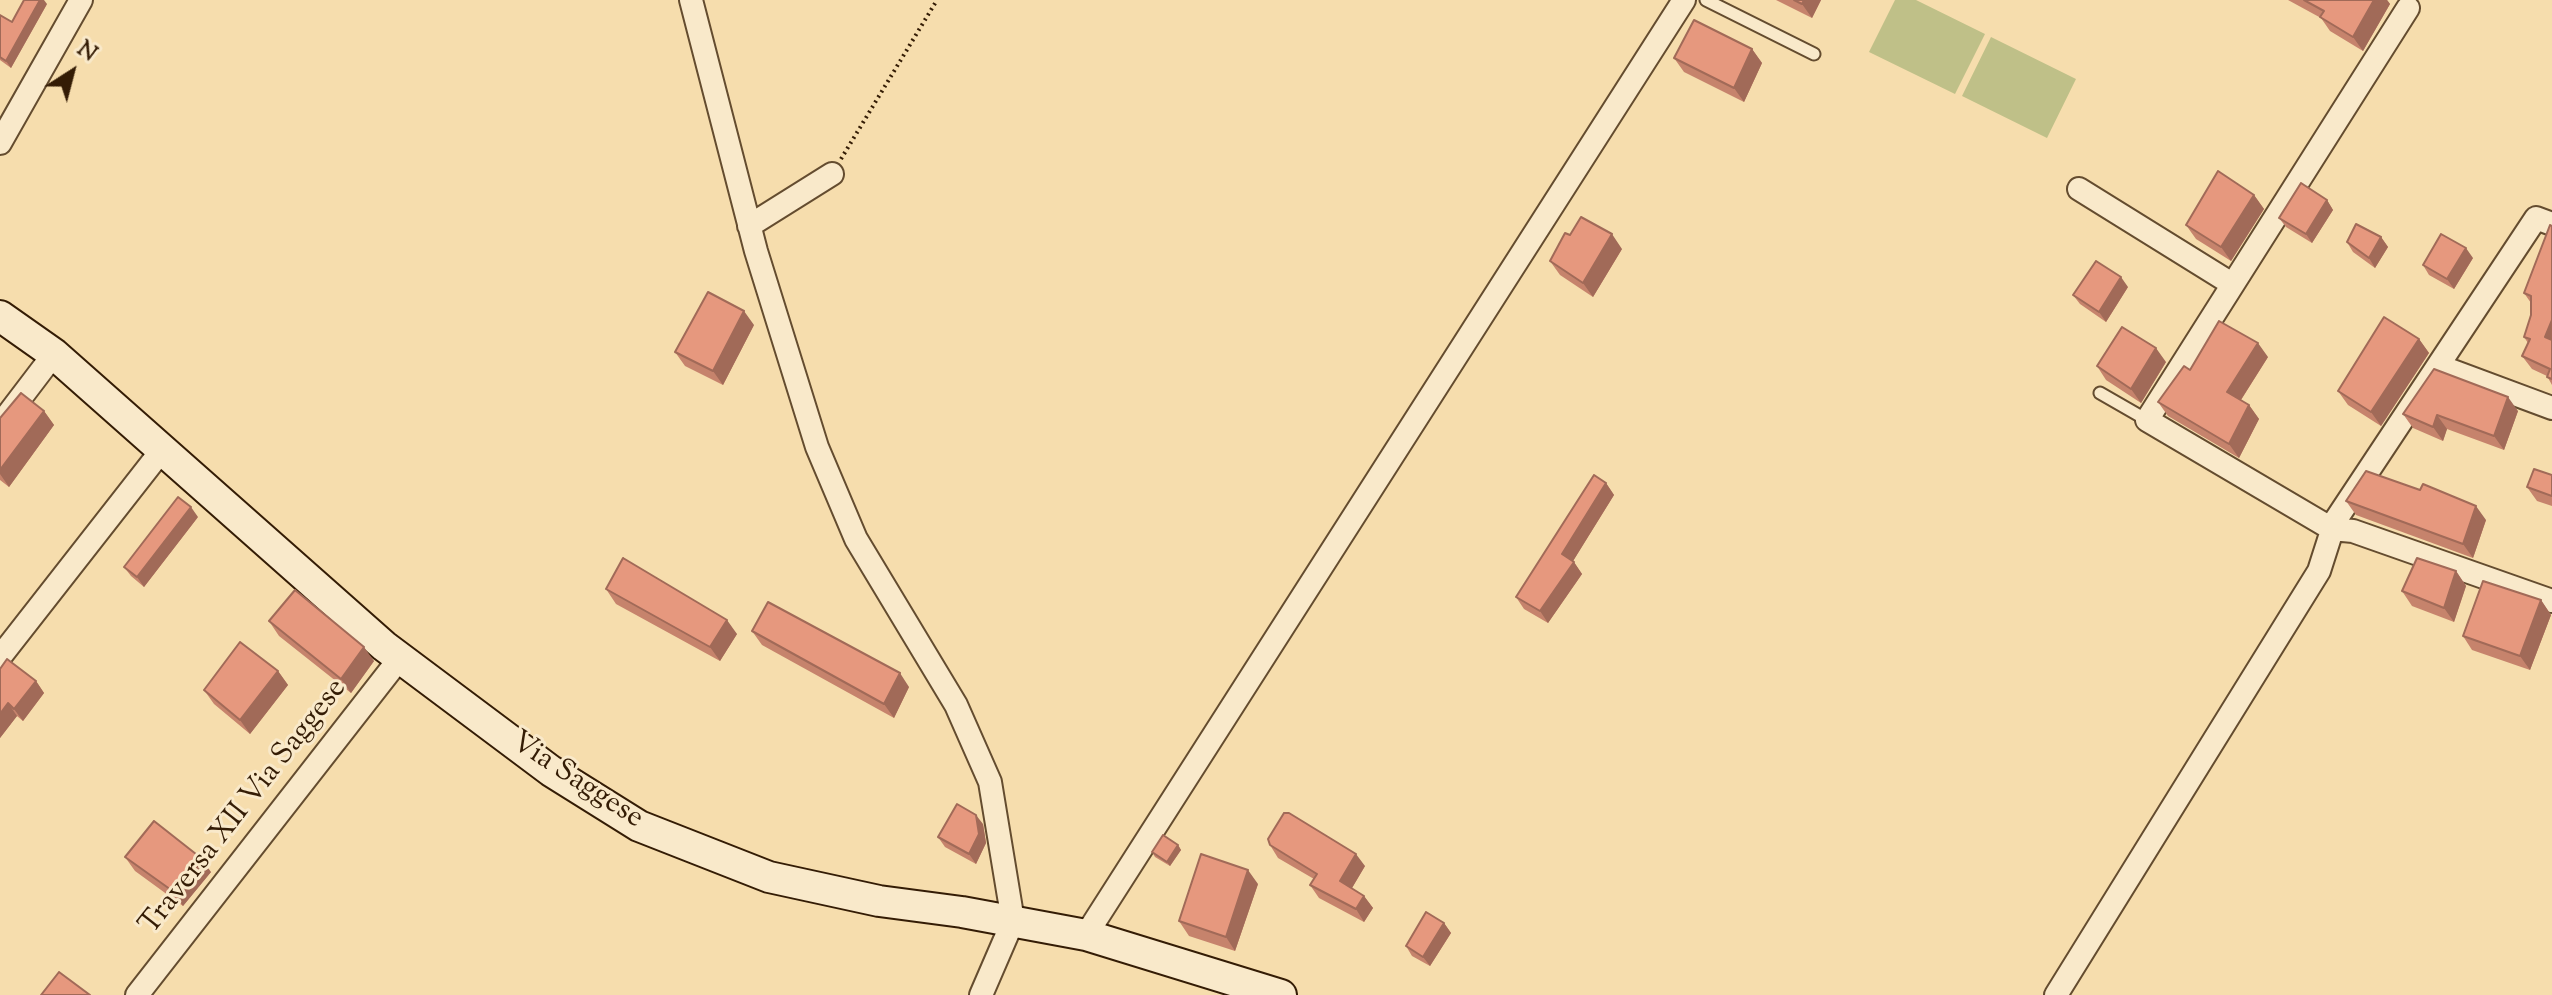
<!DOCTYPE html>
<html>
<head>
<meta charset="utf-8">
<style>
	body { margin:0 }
	#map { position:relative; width:2552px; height:995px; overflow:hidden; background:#f6ddad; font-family:"Sorts Mill Goudy",serif }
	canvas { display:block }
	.north { position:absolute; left:32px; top:32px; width:80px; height:80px; -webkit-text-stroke:6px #f9e9ca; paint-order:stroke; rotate:36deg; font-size:22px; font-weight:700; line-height:32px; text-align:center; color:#341c05 }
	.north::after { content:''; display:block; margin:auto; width:28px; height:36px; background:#341c05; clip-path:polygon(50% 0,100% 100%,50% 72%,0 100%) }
</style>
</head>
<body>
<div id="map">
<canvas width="2552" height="995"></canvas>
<div class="north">N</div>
</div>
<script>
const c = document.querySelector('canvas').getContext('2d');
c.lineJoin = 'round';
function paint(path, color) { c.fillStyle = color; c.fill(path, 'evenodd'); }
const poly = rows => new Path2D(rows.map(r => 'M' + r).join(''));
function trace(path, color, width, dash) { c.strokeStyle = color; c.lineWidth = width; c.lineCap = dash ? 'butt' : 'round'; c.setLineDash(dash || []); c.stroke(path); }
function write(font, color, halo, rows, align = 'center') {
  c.font = font + ' "Sorts Mill Goudy",serif'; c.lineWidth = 6; c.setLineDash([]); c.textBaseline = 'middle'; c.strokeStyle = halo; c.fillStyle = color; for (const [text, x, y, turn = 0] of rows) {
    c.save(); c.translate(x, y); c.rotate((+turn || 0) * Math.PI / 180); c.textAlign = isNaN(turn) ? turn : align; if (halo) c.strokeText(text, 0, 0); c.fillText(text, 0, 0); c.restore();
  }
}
const green = poly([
	[1895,0,1916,0,1985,34,1955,94,1869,52],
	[1991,37,2076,79,2047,138,1962,96]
]);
const path = poly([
	[841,159,937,0]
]);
const lane = poly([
	[1706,0,1814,54],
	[2100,393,2147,420]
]);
const street = poly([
	[691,0,756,251,817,447,856,539,956,705,990,782,1013,921,981,995],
	[2408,8,2147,420,2332,529,2353,531,2552,601],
	[0,143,81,0],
	[2079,189,2232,284],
	[749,226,832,174],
	[2439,366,2552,408],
	[0,425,54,354],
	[0,657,162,450],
	[1086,935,1684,0],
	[137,995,400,658],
	[2056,995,2319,571,2335,521,2536,218,2552,224]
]);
const secondary = poly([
	[0,316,54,354,384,646,551,771,639,826,769,877,879,901,962,912,1086,935,1281,995]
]);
const wall = poly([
	[1776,0,1821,0,1812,18],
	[2288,0,2387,0,2390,4,2363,51,2330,31,2321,18],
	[47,4,11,68,0,60,0,15,12,22],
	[1752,49,1762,63,1744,102,1684,72,1674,58],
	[2254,195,2264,209,2231,261,2196,239,2186,225],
	[2327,200,2333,210,2312,243,2286,227,2279,218],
	[2552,226,2552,385,2547,376,2532,369,2522,356,2528,343,2524,337,2531,315,2531,303,2524,293],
	[2381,237,2388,247,2375,268,2353,252,2347,242],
	[1622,249,1593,297,1560,275,1550,261],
	[2473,258,2454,289,2429,275,2423,265],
	[2128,287,2106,322,2080,304,2073,295],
	[754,325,723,385,685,366,675,352],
	[2419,339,2429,353,2381,426,2348,405,2338,391],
	[2268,357,2241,400,2249,405,2259,419,2239,458,2168,416,2158,402,2190,370],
	[2166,362,2141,403,2106,380,2097,366],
	[44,411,54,425,9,487,0,480,0,418],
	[2518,411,2504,450,2447,429,2443,441,2413,428,2403,414],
	[2552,475,2552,506,2537,501,2527,487],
	[1606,483,1614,495,1573,561,1582,574,1548,623,1524,609,1516,597],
	[2346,501,2486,520,2473,558,2356,515],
	[198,517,144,587,131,576,124,567],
	[2456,571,2466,586,2454,622,2412,606,2402,591],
	[606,589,737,634,720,661,616,604],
	[2541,600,2551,615,2530,670,2472,650,2463,636],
	[269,621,374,661,351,693,279,636],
	[752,631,909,687,894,718,762,645],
	[0,669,36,681,44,693,23,721,17,716,0,738],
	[278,671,288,685,250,734,214,704,204,690],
	[983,824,986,843,976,864,945,847,938,837],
	[1178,845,1181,850,1170,866,1155,857,1152,852],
	[1270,845,1365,866,1352,888,1364,896,1373,908,1364,922,1319,898,1310,885,1314,879,1278,858],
	[125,857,211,872,183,906,135,871],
	[1258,884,1235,951,1189,936,1179,921],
	[1444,923,1451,933,1430,966,1412,956,1406,946]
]);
const shadedWall = poly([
	[40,0,44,0,47,4,11,68,6,61],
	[1804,0,1821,0,1812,18,1802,4],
	[2374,0,2387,0,2390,4,2363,51,2353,37],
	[1752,49,1762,63,1744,102,1734,88],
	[2254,195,2264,209,2231,261,2221,247],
	[2327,200,2333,210,2312,243,2306,234],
	[1612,234,1622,249,1593,297,1583,283],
	[2381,237,2388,247,2375,268,2369,258],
	[2466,248,2473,258,2454,289,2447,279],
	[2121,277,2128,287,2106,322,2099,312],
	[744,311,754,325,723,385,713,371],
	[2552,320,2552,347,2545,337],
	[2419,339,2429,353,2381,426,2371,412],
	[2258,343,2268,357,2237,406,2227,392],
	[2156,348,2166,362,2141,403,2131,389],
	[2508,397,2518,411,2504,450,2494,436],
	[2249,405,2259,419,2239,458,2229,444],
	[44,411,54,425,9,487,0,474,0,470],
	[2437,415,2447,429,2443,441,2433,427],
	[1606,483,1614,495,1570,566,1562,554],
	[2476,506,2486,520,2473,558,2463,544],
	[191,507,198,517,144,587,137,577],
	[1574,562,1582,574,1548,623,1540,611],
	[2456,571,2466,586,2454,622,2444,608],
	[2541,600,2551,615,2530,670,2520,656],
	[727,620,737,634,720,661,710,647],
	[364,647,374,661,351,693,341,679],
	[278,671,288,685,250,734,240,720],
	[900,673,909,687,894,718,884,704],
	[36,681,44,693,23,721,14,709],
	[8,703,17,716,0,738,0,714],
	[976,815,983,824,986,843,976,864,969,854],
	[1178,845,1181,850,1170,866,1167,862],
	[1356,854,1365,866,1349,893,1340,881],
	[201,858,211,872,183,906,174,892],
	[1248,870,1258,884,1235,951,1226,937],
	[1364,896,1373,908,1364,922,1356,909],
	[1444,923,1451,933,1430,966,1423,957]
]);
const building = poly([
	[24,0,40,0,6,61,0,57,0,15,12,22,24,0],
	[1794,0,1804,0,1802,4,1794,0],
	[2304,0,2374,0,2353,37,2320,17,2324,11,2304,0],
	[1694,20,1752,49,1734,88,1674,58,1694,20],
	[2218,171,2254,195,2221,247,2186,225,2218,171],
	[2301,183,2327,200,2306,234,2279,218,2301,183],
	[1581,217,1612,234,1583,283,1550,261,1565,233,1570,235,1581,217],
	[2356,224,2381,237,2369,258,2347,242,2356,224],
	[2550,225,2552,226,2552,320,2545,337,2552,340,2552,379,2547,377,2550,369,2522,356,2530,339,2524,337,2531,315,2531,296,2524,293,2550,225],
	[2441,234,2466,248,2447,279,2423,265,2441,234],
	[2096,261,2121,277,2099,312,2073,295,2096,261],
	[708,292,744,311,713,371,675,352,708,292],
	[2384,317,2419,339,2371,412,2338,391,2384,317],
	[2219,321,2258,343,2227,392,2249,405,2229,444,2158,402,2184,366,2190,370,2219,321],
	[2122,327,2156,348,2131,389,2097,366,2122,327],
	[2434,369,2508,397,2494,436,2437,415,2433,427,2403,414,2434,369],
	[21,393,44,411,0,470,0,418,21,393],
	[2534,469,2552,475,2552,496,2527,487,2534,469],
	[2366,471,2420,490,2423,484,2476,506,2463,544,2346,501,2366,471],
	[1594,475,1606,483,1562,554,1574,562,1540,611,1516,597,1594,475],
	[178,497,191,507,137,577,124,567,178,497],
	[623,558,727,620,710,647,606,589,623,558],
	[2417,558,2456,571,2444,608,2402,591,2417,558],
	[2483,581,2541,600,2520,656,2463,636,2483,581],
	[295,590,364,647,341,679,269,621,295,590],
	[768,602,900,673,884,704,752,631,768,602],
	[240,642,278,671,240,720,204,690,240,642],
	[7,659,36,681,14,709,8,703,0,714,0,669,7,659],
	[957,804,976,815,979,834,969,854,938,837,957,804],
	[1284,813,1289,813,1356,854,1340,881,1364,896,1356,909,1310,885,1317,874,1270,845,1268,839,1284,813],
	[154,821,201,858,174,892,125,857,154,821],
	[1163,835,1178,845,1167,862,1152,852,1163,835],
	[1201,854,1248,870,1226,937,1179,921,1201,854],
	[1426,912,1444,923,1423,957,1406,946,1426,912],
	[59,972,90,995,41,995,59,972]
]);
const streetNames = [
	["Via Saggese",576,782,33],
	["Traversa XII Via Saggese",245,808,-52]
];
paint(green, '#bfc088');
trace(lane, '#644c2f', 15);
trace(street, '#644c2f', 26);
trace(secondary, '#341c05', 34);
trace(path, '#341c05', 4, [2, 4]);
trace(lane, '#f9e9ca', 11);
trace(street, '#f9e9ca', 22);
trace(secondary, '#f9e9ca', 30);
paint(wall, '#c6836c');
paint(shadedWall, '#a16a58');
paint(building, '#e6987e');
trace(building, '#a16a58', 2);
write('30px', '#341c05', '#f9e9ca', streetNames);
</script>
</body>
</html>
